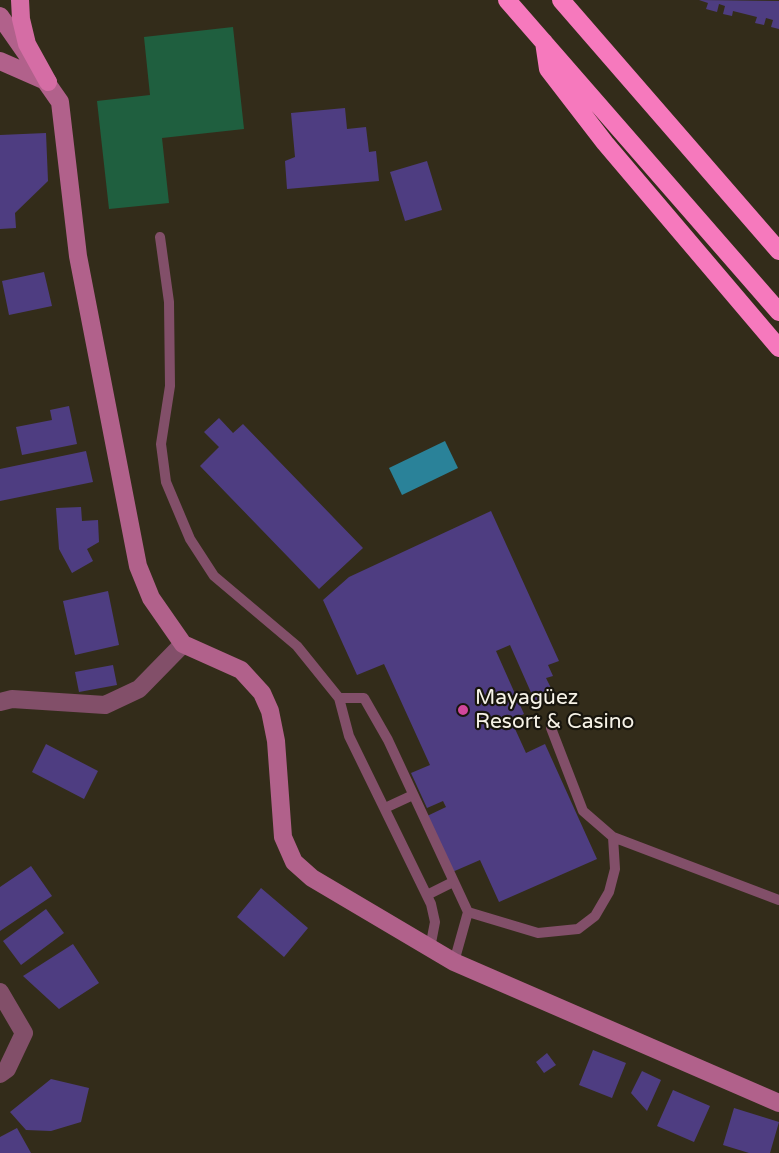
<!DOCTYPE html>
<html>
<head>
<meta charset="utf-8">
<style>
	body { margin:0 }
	canvas { display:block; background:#332c1a }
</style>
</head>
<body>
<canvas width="779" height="1153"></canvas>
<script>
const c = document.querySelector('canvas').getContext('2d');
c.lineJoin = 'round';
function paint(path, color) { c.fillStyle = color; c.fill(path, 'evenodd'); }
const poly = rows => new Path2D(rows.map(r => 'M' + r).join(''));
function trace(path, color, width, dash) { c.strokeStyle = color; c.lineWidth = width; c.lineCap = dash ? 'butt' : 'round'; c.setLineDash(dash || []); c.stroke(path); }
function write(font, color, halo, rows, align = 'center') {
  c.font = font + ' "Varela Round",sans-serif'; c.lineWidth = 4.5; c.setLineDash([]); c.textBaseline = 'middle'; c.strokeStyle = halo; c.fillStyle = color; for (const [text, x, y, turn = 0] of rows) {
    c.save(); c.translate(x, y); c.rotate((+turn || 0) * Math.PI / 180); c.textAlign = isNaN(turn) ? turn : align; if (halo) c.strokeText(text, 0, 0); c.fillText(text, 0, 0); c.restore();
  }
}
const green = poly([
	[233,27,244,129,162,138,169,203,109,209,97,101,150,95,144,37]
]);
const water = poly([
	[445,441,458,468,402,495,389,468]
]);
const building = poly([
	[699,0,779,1,779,29,771,27,773,20,766,18,764,25,755,23,757,17,733,11,732,16,723,14,725,6,719,4,717,12,706,9,708,3],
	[345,108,347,129,366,127,369,152,376,151,379,181,287,189,285,161,295,157,291,113],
	[46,133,48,181,15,213,16,228,0,229,0,135],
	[427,161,442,210,405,221,390,172],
	[44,272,52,306,9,315,2,281],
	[69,406,77,444,22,455,16,427,52,420,50,410],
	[219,418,233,433,243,424,363,548,319,589,200,466,219,447,204,432],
	[86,451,93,482,0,501,0,469],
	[81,507,82,521,98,520,99,542,87,549,93,561,72,573,59,549,56,508],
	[491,511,559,661,548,665,553,676,546,678,552,690,544,691,549,701,537,706,510,645,496,651,524,714,511,720,526,753,545,744,597,859,499,902,480,860,450,873,425,817,446,807,443,801,427,808,411,773,430,765,384,664,357,675,323,600,349,577],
	[108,591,119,645,75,655,63,601],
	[113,665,117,685,79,692,75,672],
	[46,744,98,771,84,799,32,772],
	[31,866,52,896,0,931,0,887],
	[261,888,308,928,284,957,237,917],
	[46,909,64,933,21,965,3,941],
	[73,944,99,983,59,1009,23,976],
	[593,1050,626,1063,612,1098,579,1085],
	[547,1053,556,1065,544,1073,536,1062],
	[642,1071,661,1080,647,1111,631,1093],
	[51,1079,89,1088,81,1122,51,1131,26,1130,10,1112],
	[673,1090,710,1106,694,1142,657,1126],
	[734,1108,779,1122,770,1153,749,1153,723,1145],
	[17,1128,31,1153,0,1153,0,1137]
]);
const lane = poly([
	[160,237,169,302,170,386,161,444,166,482,190,539,214,576,297,646,339,698,349,736,431,904,435,922,430,948],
	[339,698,364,698,388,740,468,912,454,962],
	[551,728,583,811,613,837,779,900],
	[385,808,413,795],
	[427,895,453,882],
	[468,912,538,933,578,929,595,916,609,892,615,869,613,837]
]);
const street = poly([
	[0,702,12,699,105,705,139,689,183,644],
	[0,992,24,1033,7,1069,0,1074]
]);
const secondary = poly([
	[0,16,60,102,78,256,138,566,151,598,183,644,241,670,262,693,270,711,276,741,283,837,294,862,312,878,454,962,779,1103],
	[0,61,48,82]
]);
const primary = poly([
	[20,0,21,19,27,44,48,82]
]);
const highway = poly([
	[507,0,779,312],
	[561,0,779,251],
	[544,42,548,69,605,143,779,348]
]);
const markers = [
	[463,710,6,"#d1479c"]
];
const poiNames = [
	["Mayagüez",475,698],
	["Resort & Casino",475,722]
];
paint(green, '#1f5f3f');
paint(water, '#2a8299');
paint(building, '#4e3d81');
trace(lane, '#824f69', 10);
trace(street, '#824f69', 18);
trace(secondary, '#b1618b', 18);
trace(primary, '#d56da5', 18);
trace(highway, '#f679bd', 18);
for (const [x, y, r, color] of markers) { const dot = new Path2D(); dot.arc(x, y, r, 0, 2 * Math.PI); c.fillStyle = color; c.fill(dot); trace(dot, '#18150d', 2); }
write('21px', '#f6f2e7', '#18150d', poiNames, 'left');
</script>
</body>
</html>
